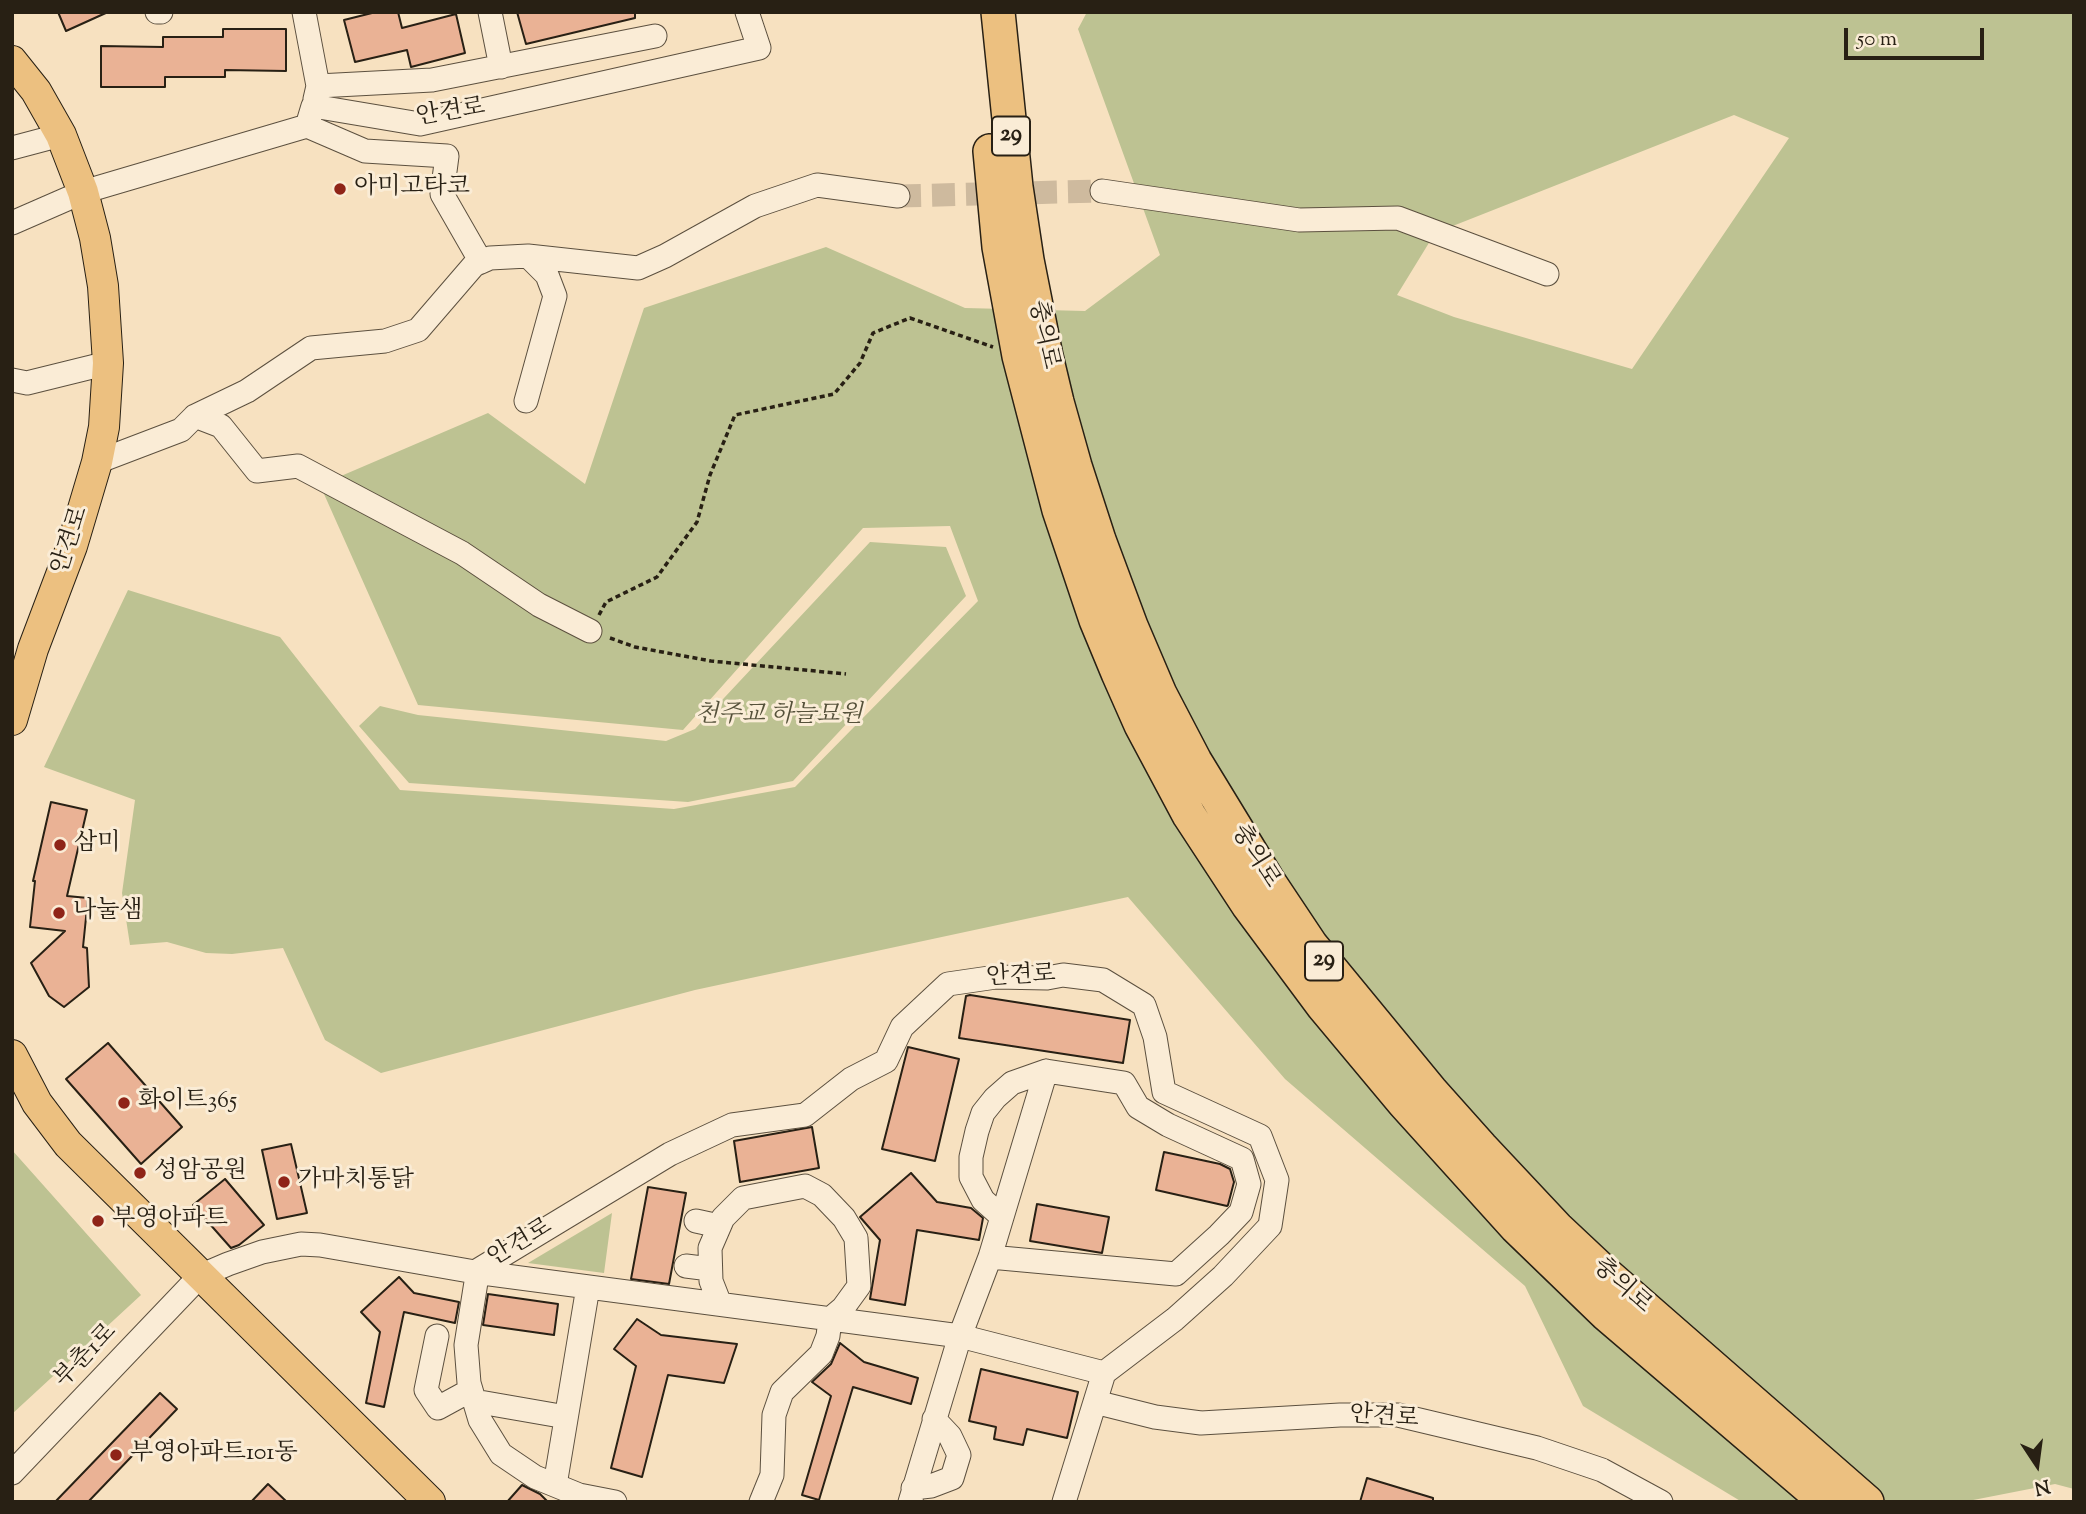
<!DOCTYPE html>
<html>
<head>
<meta charset="utf-8">
<style>
	body { margin:0 }
	#map { position:relative; width:2086px; height:1514px; overflow:hidden; background:#f7e1c0; font-family:"Sorts Mill Goudy",serif }
	canvas { display:block }
	.frame { position:absolute; inset:0; border:14px solid #282014; pointer-events:none }
	.north { position:absolute; left:2002px; top:1430px; width:70px; height:70px; -webkit-text-stroke:5px #faecd6; paint-order:stroke; rotate:167deg; font-size:19px; font-weight:700; line-height:28px; text-align:center; color:#282014 }
	.north::after { content:''; display:block; margin:auto; width:24px; height:32px; background:#282014; clip-path:polygon(50% 0,100% 100%,50% 72%,0 100%) }
	.scale { position:absolute; left:1844px; top:28px; width:140px; height:32px; box-sizing:border-box; border:4px solid #282014; border-top:0; padding-left:9px; font-size:21px; line-height:24px; white-space:nowrap; color:#282014; -webkit-text-stroke:5px #faecd6; paint-order:stroke }
</style>
</head>
<body>
<div id="map">
<canvas width="2086" height="1514"></canvas>
<div class="frame"></div>
<div class="north">N</div>
<div class="scale">50 m</div>
</div>
<script>
const c = document.querySelector('canvas').getContext('2d');
c.lineJoin = 'round';
function paint(path, color) { c.fillStyle = color; c.fill(path, 'evenodd'); }
const poly = rows => new Path2D(rows.map(r => 'M' + r).join(''));
function trace(path, color, width, dash) { c.strokeStyle = color; c.lineWidth = width; c.lineCap = dash ? 'butt' : 'round'; c.setLineDash(dash || []); c.stroke(path); }
function write(font, color, halo, rows, align = 'center') {
  c.font = font + ' "Sorts Mill Goudy","Noto Serif KR",serif'; c.lineWidth = 6; c.setLineDash([]); c.textBaseline = 'middle'; c.strokeStyle = halo; c.fillStyle = color; for (const [text, x, y, turn = 0] of rows) {
    c.save(); c.translate(x, y); c.rotate((+turn || 0) * Math.PI / 180); c.textAlign = isNaN(turn) ? turn : align; if (halo) c.strokeText(text, 0, 0); c.fillText(text, 0, 0); c.restore();
  }
}
const green = poly([
	[1087,12,2074,12,2074,1489,2055,1484,1963,1502,1742,1502,1583,1406,1525,1286,1285,1079,1128,897,695,990,381,1073,325,1040,283,948,232,954,206,953,167,942,130,945,122,893,135,800,44,767,128,590,280,637,400,790,674,809,795,787,978,601,950,526,863,528,683,730,418,705,320,485,488,413,585,484,644,308,826,247,965,308,1085,311,1160,255,1078,29],
	[1734,115,1789,138,1632,369,1454,317,1397,295,1435,233],
	[870,542,946,547,966,596,793,781,688,802,409,783,359,726,380,706,418,715,666,741,695,729],
	[12,1150,141,1295,12,1414],
	[612,1213,604,1273,528,1263]
]);
const building = poly([
	[58,12,108,12,66,31,58,12],
	[376,12,398,12,402,28,456,14,465,53,411,67,407,50,355,62,344,20,376,12],
	[517,12,635,12,635,18,526,44,517,12],
	[223,29,286,29,286,71,225,70,225,77,165,77,165,87,101,87,101,46,163,47,163,37,223,37,223,29],
	[51,802,87,810,67,896,88,898,83,947,87,948,89,987,64,1007,49,996,31,963,65,931,30,927,35,881,33,881,51,802],
	[970,995,1130,1020,1123,1063,959,1038,966,996,970,995],
	[108,1043,182,1127,141,1164,66,1079,108,1043],
	[908,1047,959,1059,935,1161,882,1149,908,1047],
	[812,1127,819,1168,740,1182,734,1141,812,1127],
	[291,1144,307,1213,277,1219,262,1150,291,1144],
	[1164,1152,1220,1164,1230,1169,1234,1182,1228,1205,1227,1206,1156,1190,1164,1152],
	[911,1173,937,1202,971,1208,983,1218,979,1240,917,1230,905,1305,870,1299,880,1240,860,1217,911,1173],
	[225,1179,264,1225,239,1245,231,1248,193,1205,225,1179],
	[648,1187,686,1193,669,1284,631,1279,648,1187],
	[1037,1204,1109,1217,1102,1253,1030,1241,1037,1204],
	[399,1277,414,1293,459,1302,455,1323,404,1312,384,1407,366,1403,380,1332,361,1312,399,1277],
	[488,1294,558,1304,554,1335,483,1325,488,1294],
	[637,1319,661,1335,737,1344,724,1383,668,1375,642,1477,611,1468,636,1366,614,1349,637,1319],
	[840,1343,864,1362,918,1378,911,1404,853,1387,819,1500,802,1495,831,1396,812,1382,831,1364,840,1343],
	[981,1369,1078,1392,1067,1438,1027,1429,1023,1445,994,1439,996,1427,969,1421,981,1369],
	[160,1393,177,1409,88,1502,55,1502,160,1393],
	[1367,1478,1433,1498,1433,1502,1360,1502,1367,1478],
	[268,1484,287,1502,251,1502,268,1484],
	[522,1485,540,1494,548,1502,507,1502,522,1485]
]);
const minorTunnel = poly([
	[898,196,1102,191]
]);
const path = poly([
	[599,615,606,602,657,577,697,522,710,475,735,415,834,394,860,363,873,333,910,318,993,347],
	[610,638,635,647,711,661,846,674]
]);
const minor = poly([
	[157,12,161,12],
	[304,12,318,86,315,99],
	[490,12,501,67],
	[318,86,432,80,655,36],
	[307,126,365,151,447,156,442,194,481,262],
	[12,148,61,135],
	[1102,191,1299,220,1398,218,1547,274],
	[12,223,83,192,307,126,313,106,420,124,759,48,747,12],
	[12,380,27,383,108,363],
	[526,401,555,296,547,275,528,256],
	[195,416,221,426,257,471,298,466,462,553,539,605,590,631],
	[97,462,181,430,195,416,247,391,311,348,385,341,418,330,474,265,490,258,528,256,638,268,665,256,755,206,817,185,898,196],
	[1002,1217,983,1200,971,1177,971,1157,977,1131,983,1113,995,1098,1012,1083,1046,1071],
	[696,1221,719,1226],
	[686,1266,710,1269],
	[475,1272,670,1154,732,1125,805,1115,851,1079,886,1061,902,1027,948,984,996,977,1047,978,1063,975,1103,980,1144,1005,1155,1037,1164,1092,1260,1136,1277,1180,1270,1226,1223,1276,1175,1319,1104,1373,1064,1502],
	[475,1272,476,1282,466,1345,469,1383,480,1420,501,1454,535,1477,579,1495,615,1502],
	[720,1304,711,1281,710,1248,723,1218,743,1198,805,1186,822,1195,844,1218,856,1238,859,1286,843,1308,830,1319,828,1336,821,1354,782,1392,774,1415,772,1475,761,1502],
	[437,1336,426,1390,438,1408,471,1390],
	[474,1401,566,1417],
	[1095,1402,1155,1417,1201,1423,1340,1415,1398,1415,1537,1448,1602,1470,1661,1502],
	[12,1473,200,1276,228,1264,262,1252,301,1244,320,1245,475,1272,960,1336,1104,1373],
	[555,1485,588,1287],
	[913,1488,931,1486,952,1478,959,1455,950,1436,934,1419],
	[910,1502,960,1336,990,1257,1046,1071,1124,1083,1138,1107,1168,1125,1242,1159,1249,1184,1241,1212,1219,1235,1176,1274,990,1257]
]);
const major = poly([
	[12,61,36,91,61,135,83,192,95,238,103,286,108,363,104,427,97,462,72,546,33,649,12,720],
	[12,1055,37,1103,68,1144,430,1502]
]);
const highway = poly([
	[998,12,1016,187,1027,260,1046,356,1057,402,1075,466,1099,540,1131,626,1160,694,1195,761,1267,879,1311,945,1431,1091,1481,1147,1557,1228,1606,1274,1867,1502],
	[990,151,999,247,1019,356,1059,510,1096,620,1118,673,1141,725,1189,815,1248,905,1323,1006,1404,1103,1516,1227,1606,1314,1826,1502]
]);
const markers = [
	[340,189,7,"#8f2418"],
	[60,845,7,"#8f2418"],
	[59,913,7,"#8f2418"],
	[124,1103,7,"#8f2418"],
	[140,1173,7,"#8f2418"],
	[284,1182,7,"#8f2418"],
	[98,1221,7,"#8f2418"],
	[116,1455,7,"#8f2418"]
];
const shields = [
	[1011,136,38],
	[1324,961,38]
];
const shieldNames = [
	["29",1011,136],
	["29",1324,961]
];
const streetNames = [
	["안견로",451,114,-9],
	["충의로",1042,335,78],
	["안견로",72,541,-72],
	["충의로",1254,857,58],
	["안견로",1021,978,-3],
	["안견로",521,1244,-31],
	["충의로",1621,1287,42],
	["부춘1로",87,1357,-46],
	["안견로",1384,1419,4]
];
const poiNames = [
	["아미고타코",354,189],
	["삼미",74,845],
	["나눌샘",73,913],
	["화이트365",138,1103],
	["성암공원",154,1173],
	["가마치통닭",298,1182],
	["부영아파트",112,1221],
	["부영아파트101동",130,1455]
];
const parkNames = [
	["천주교 하늘묘원",779,717]
];
paint(green, '#bdc292');
paint(building, '#eab295');
trace(building, '#282014', 2);
trace(minorTunnel, '#ceba9e', 23, [23, 11]);
trace(minor, '#5c503f', 25);
trace(major, '#282014', 32);
trace(highway, '#282014', 36);
trace(path, '#282014', 3.5, [5, 3.5]);
trace(minor, '#faecd6', 23);
trace(major, '#ecc080', 30);
trace(highway, '#ecc080', 33);
for (const [x, y, r, color] of markers) { const dot = new Path2D(); dot.arc(x, y, r, 0, 2 * Math.PI); c.fillStyle = color; c.fill(dot); trace(dot, '#faecd6', 2.5); }
for (const [x, y, w] of shields) { const box = new Path2D(); box.roundRect(x - w / 2, y - 19.5, w, 39, 5); c.fillStyle = '#faecd6'; c.fill(box); trace(box, '#282014', 2); }
write('bold 23px', '#282014', null, shieldNames);
write('24px', '#282014', '#faecd6', streetNames);
write('24px', '#282014', '#faecd6', poiNames, 'left');
write('italic 24px', '#55513a', '#faecd6', parkNames);
</script>
</body>
</html>
